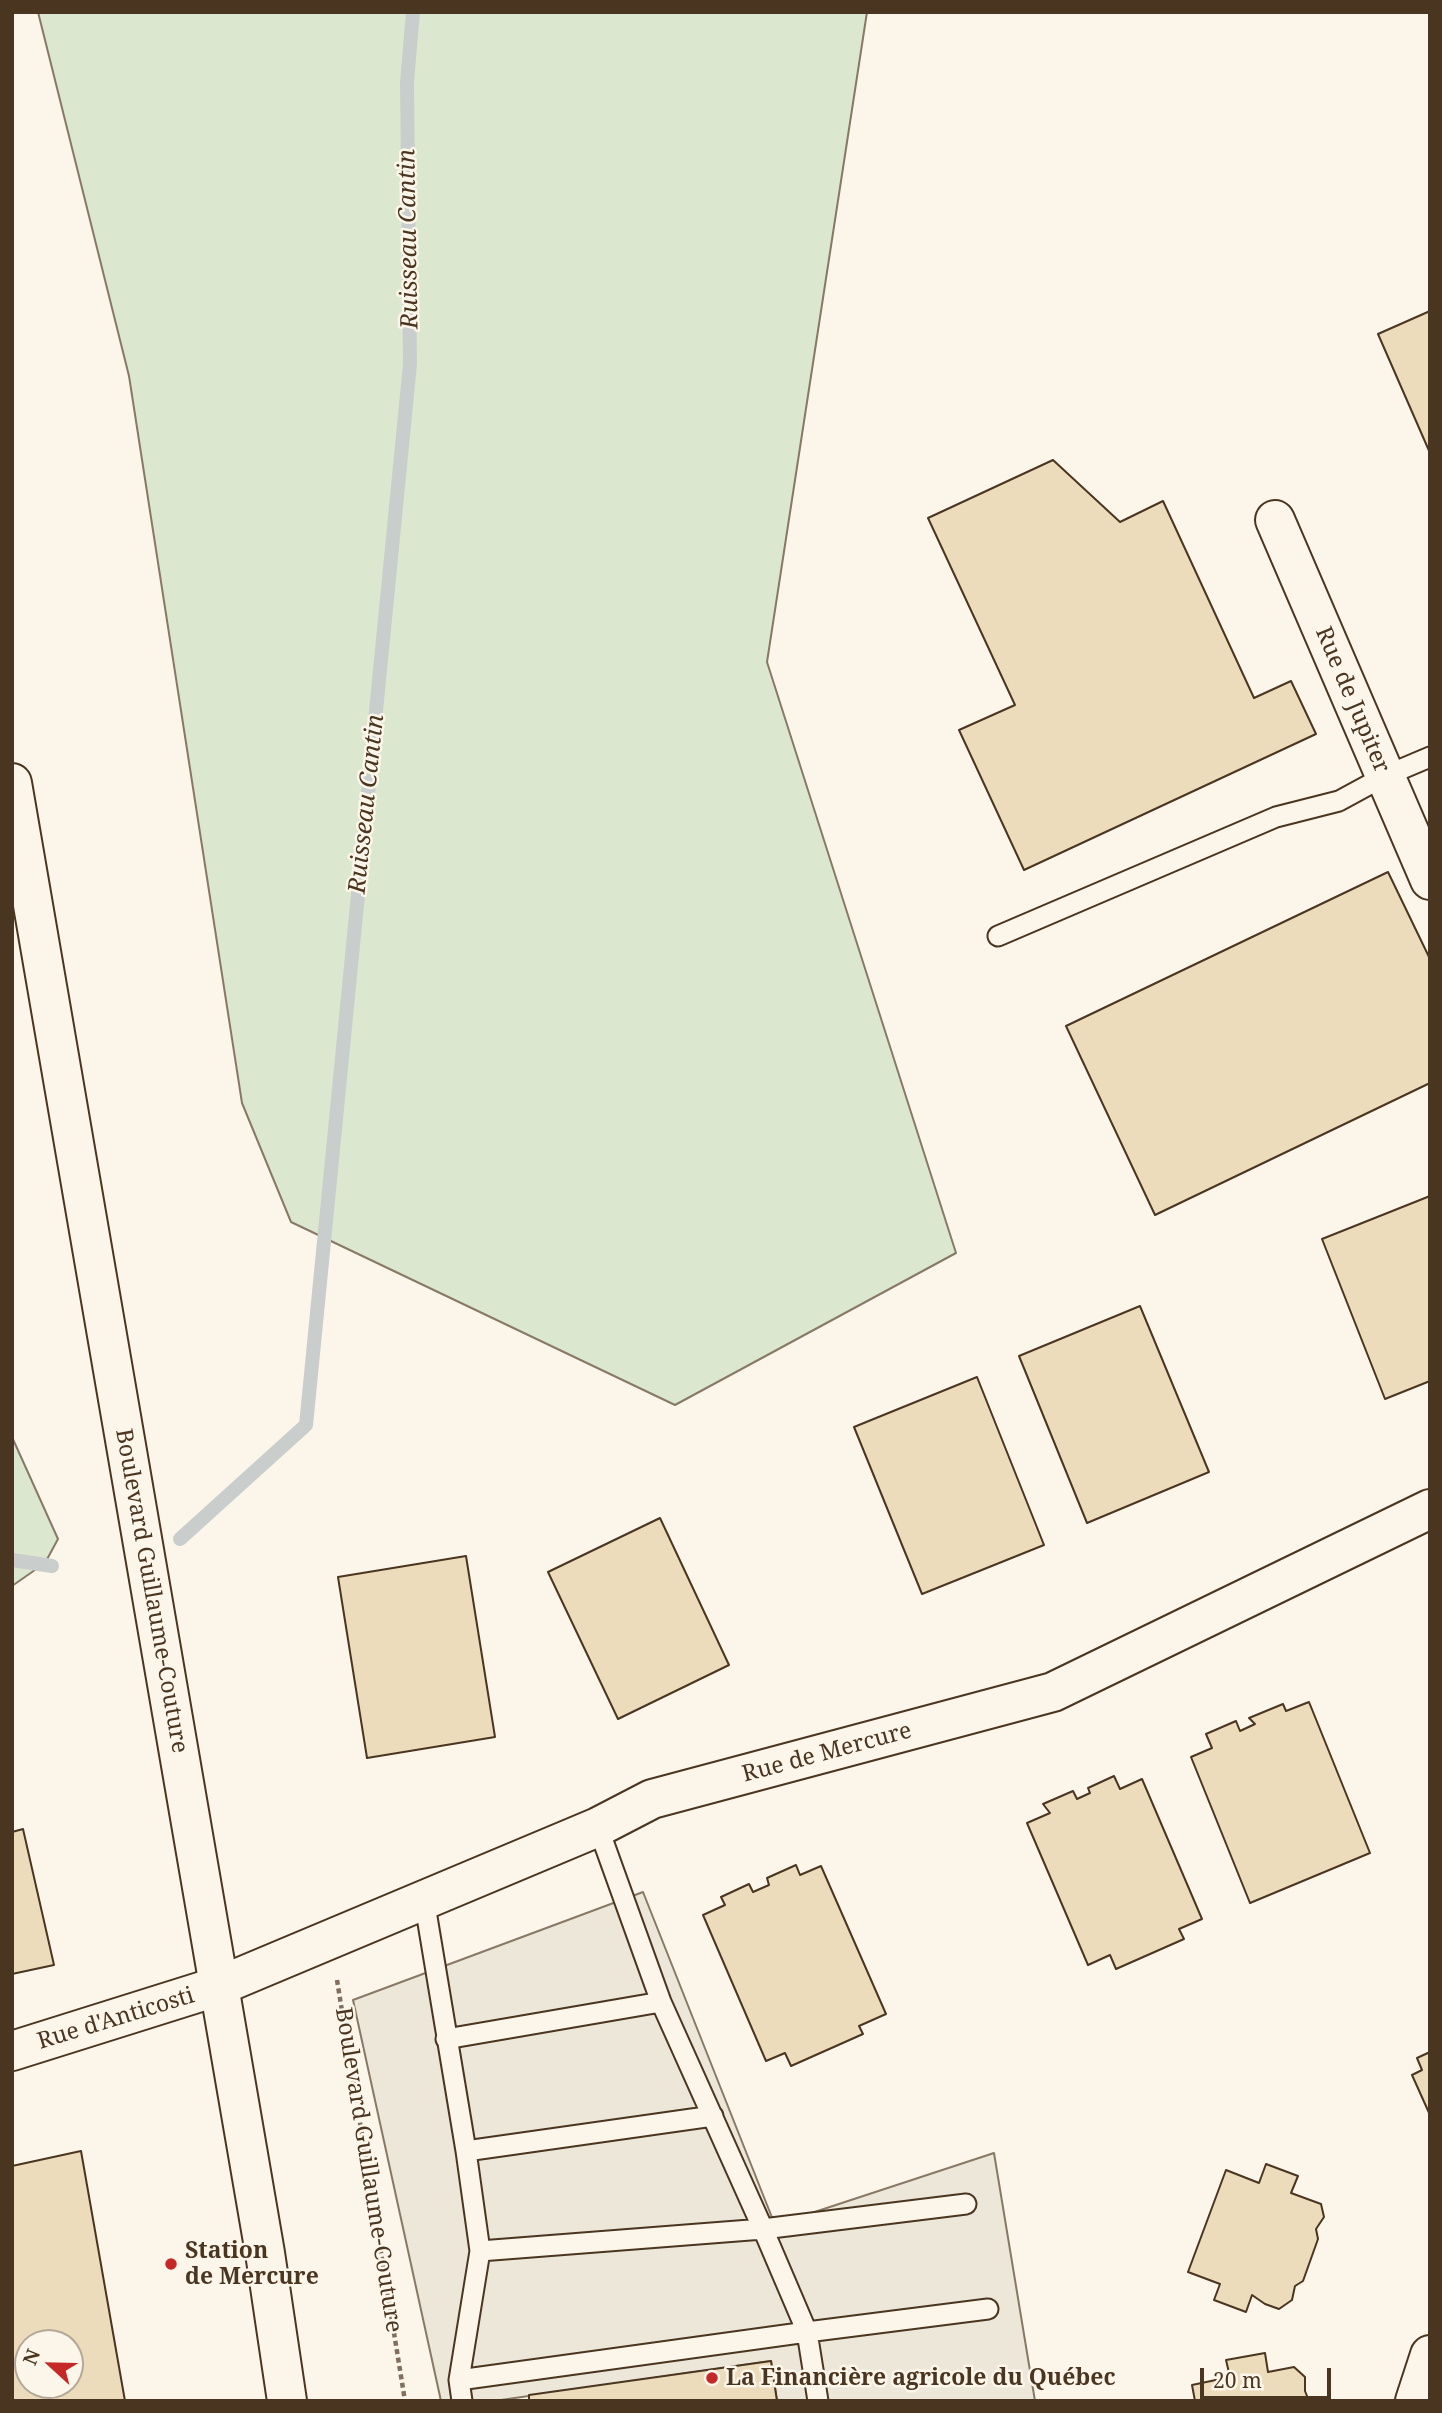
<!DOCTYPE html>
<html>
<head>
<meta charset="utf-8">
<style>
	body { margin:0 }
	#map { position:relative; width:1442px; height:2413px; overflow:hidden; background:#fbf6e9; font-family:"Noto Serif",serif }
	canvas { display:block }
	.frame { position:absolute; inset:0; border:14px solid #4a3520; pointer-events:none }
	.north { position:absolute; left:14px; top:2329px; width:70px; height:70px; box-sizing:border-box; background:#fbf6e9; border:2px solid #b4a999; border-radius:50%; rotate:292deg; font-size:19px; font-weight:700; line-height:28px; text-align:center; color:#4a3520 }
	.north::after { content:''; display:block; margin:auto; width:24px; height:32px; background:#c62828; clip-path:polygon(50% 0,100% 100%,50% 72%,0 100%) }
	.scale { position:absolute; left:1200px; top:2368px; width:131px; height:32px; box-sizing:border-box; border:4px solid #4a3520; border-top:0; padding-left:9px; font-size:21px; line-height:24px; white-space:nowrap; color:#4a3520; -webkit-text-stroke:5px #fbf6e9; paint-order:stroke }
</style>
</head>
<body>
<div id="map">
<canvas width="1442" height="2413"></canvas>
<div class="frame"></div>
<div class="north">N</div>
<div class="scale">20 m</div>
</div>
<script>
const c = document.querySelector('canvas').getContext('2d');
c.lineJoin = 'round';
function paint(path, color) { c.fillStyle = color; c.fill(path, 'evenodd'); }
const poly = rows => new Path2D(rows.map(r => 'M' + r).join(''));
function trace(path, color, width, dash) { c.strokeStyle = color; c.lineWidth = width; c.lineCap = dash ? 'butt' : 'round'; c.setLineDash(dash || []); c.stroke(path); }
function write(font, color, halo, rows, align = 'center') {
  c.font = font + ' "Noto Serif",serif'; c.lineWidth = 5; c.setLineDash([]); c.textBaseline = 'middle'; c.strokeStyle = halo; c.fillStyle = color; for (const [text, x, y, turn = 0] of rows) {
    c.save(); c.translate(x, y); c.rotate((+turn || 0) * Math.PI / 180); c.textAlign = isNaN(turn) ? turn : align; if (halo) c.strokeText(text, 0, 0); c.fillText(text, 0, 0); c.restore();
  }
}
const green = poly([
	[38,12,867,12,767,662,956,1253,675,1405,291,1222,242,1103,129,376,38,12],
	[12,1437,58,1539,45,1563,12,1586,12,1437]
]);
const parking = poly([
	[643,1892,775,2225,994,2153,1035,2401,777,2401,771,2361,494,2401,441,2401,353,2000,643,1892]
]);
const stream = poly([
	[180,1539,306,1425,410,364,407,82,413,12],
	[12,1560,52,1566]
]);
const building = poly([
	[1430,311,1430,453,1378,334,1430,311],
	[1053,460,1120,522,1163,501,1254,698,1291,681,1316,734,1024,870,959,730,1015,705,928,518,1053,460],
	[1388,872,1430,959,1430,1083,1155,1215,1066,1026,1388,872],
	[1430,1196,1430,1381,1385,1399,1322,1239,1430,1196],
	[1140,1306,1209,1472,1087,1523,1019,1356,1140,1306],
	[977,1377,1044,1545,922,1594,854,1427,977,1377],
	[660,1518,729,1665,618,1719,548,1572,660,1518],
	[466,1556,495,1737,367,1758,338,1577,466,1556],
	[1309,1702,1370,1853,1250,1903,1191,1757,1212,1748,1206,1734,1236,1721,1240,1731,1255,1724,1249,1718,1283,1704,1286,1711,1309,1702],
	[1114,1776,1120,1789,1142,1779,1202,1919,1179,1929,1184,1939,1116,1969,1110,1955,1088,1965,1027,1823,1050,1813,1043,1804,1073,1791,1077,1799,1090,1793,1088,1788,1114,1776],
	[23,1829,54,1965,12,1974,12,1832,23,1829],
	[796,1865,800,1875,821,1866,886,2014,859,2026,863,2034,791,2066,785,2053,766,2061,703,1915,725,1905,721,1897,749,1884,753,1892,769,1885,767,1878,796,1865],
	[1430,2052,1430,2115,1412,2075,1422,2070,1417,2058,1430,2052],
	[81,2151,125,2401,12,2401,12,2166,81,2151],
	[28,2343,70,2343,70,2385,28,2385,28,2343],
	[1266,2164,1298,2176,1291,2193,1321,2204,1324,2217,1316,2229,1318,2239,1303,2281,1295,2286,1292,2300,1279,2309,1265,2304,1252,2295,1246,2312,1214,2300,1220,2284,1188,2272,1226,2170,1259,2183,1266,2164],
	[1265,2353,1268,2372,1294,2367,1305,2377,1305,2391,1309,2401,1195,2401,1192,2385,1230,2377,1226,2360,1265,2353],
	[771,2361,777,2401,529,2401,529,2395,771,2361]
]);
const path = poly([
	[337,1980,405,2401]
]);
const lane = poly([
	[998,936,1276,817,1339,801,1385,776,1430,757],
	[598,1827,661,2002,763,2229,966,2204],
	[424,1899,466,2151,480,2251,763,2229,807,2332,459,2380,462,2401],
	[446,2039,661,2002],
	[466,2151,713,2116],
	[459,2380,480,2251],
	[818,2401,807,2332,988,2309]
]);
const street = poly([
	[1275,520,1430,880],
	[12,2051,219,1986,598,1827,652,1799,1053,1692,1430,1509],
	[1415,2401,1430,2355]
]);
const primary = poly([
	[12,783,265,2253,287,2401]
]);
const markers = [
	[171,2264,7,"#c62828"],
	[712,2378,7,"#c62828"]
];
const streetNames = [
	["Rue de Jupiter",1352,700,67],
	["Boulevard Guillaume-Couture",151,1591,80],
	["Rue de Mercure",827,1753,-15],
	["Rue d'Anticosti",116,2019,-17],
	["Boulevard Guillaume-Couture",368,2170,81]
];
const poiNames = [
	["Station",185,2251],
	["de Mercure",185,2277],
	["La Financière agricole du Québec",726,2378]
];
const waterNames = [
	["Ruisseau Cantin",409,239,-91],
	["Ruisseau Cantin",367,804,-84]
];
paint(green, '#dce7d0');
trace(green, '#887966', 2);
paint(parking, '#ede7d9');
trace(parking, '#887966', 2);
trace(stream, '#c9cecd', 14);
paint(building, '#ecdcbc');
trace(building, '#4a3520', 2);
trace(lane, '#4a3520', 23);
trace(street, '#4a3520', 42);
trace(primary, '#4a3520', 42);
trace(path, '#7f6f5c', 4.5, [5, 3.5]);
trace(lane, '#fbf6e9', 19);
trace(street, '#fbf6e9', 38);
trace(primary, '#fbf6e9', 38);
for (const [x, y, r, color] of markers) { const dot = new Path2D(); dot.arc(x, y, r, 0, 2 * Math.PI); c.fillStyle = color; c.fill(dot); trace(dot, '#fbf6e9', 2.5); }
write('23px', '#4a3520', '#fbf6e9', streetNames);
write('bold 23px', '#4a3520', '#fbf6e9', poiNames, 'left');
write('italic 24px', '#4a3520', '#fbf6e9', waterNames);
</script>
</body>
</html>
